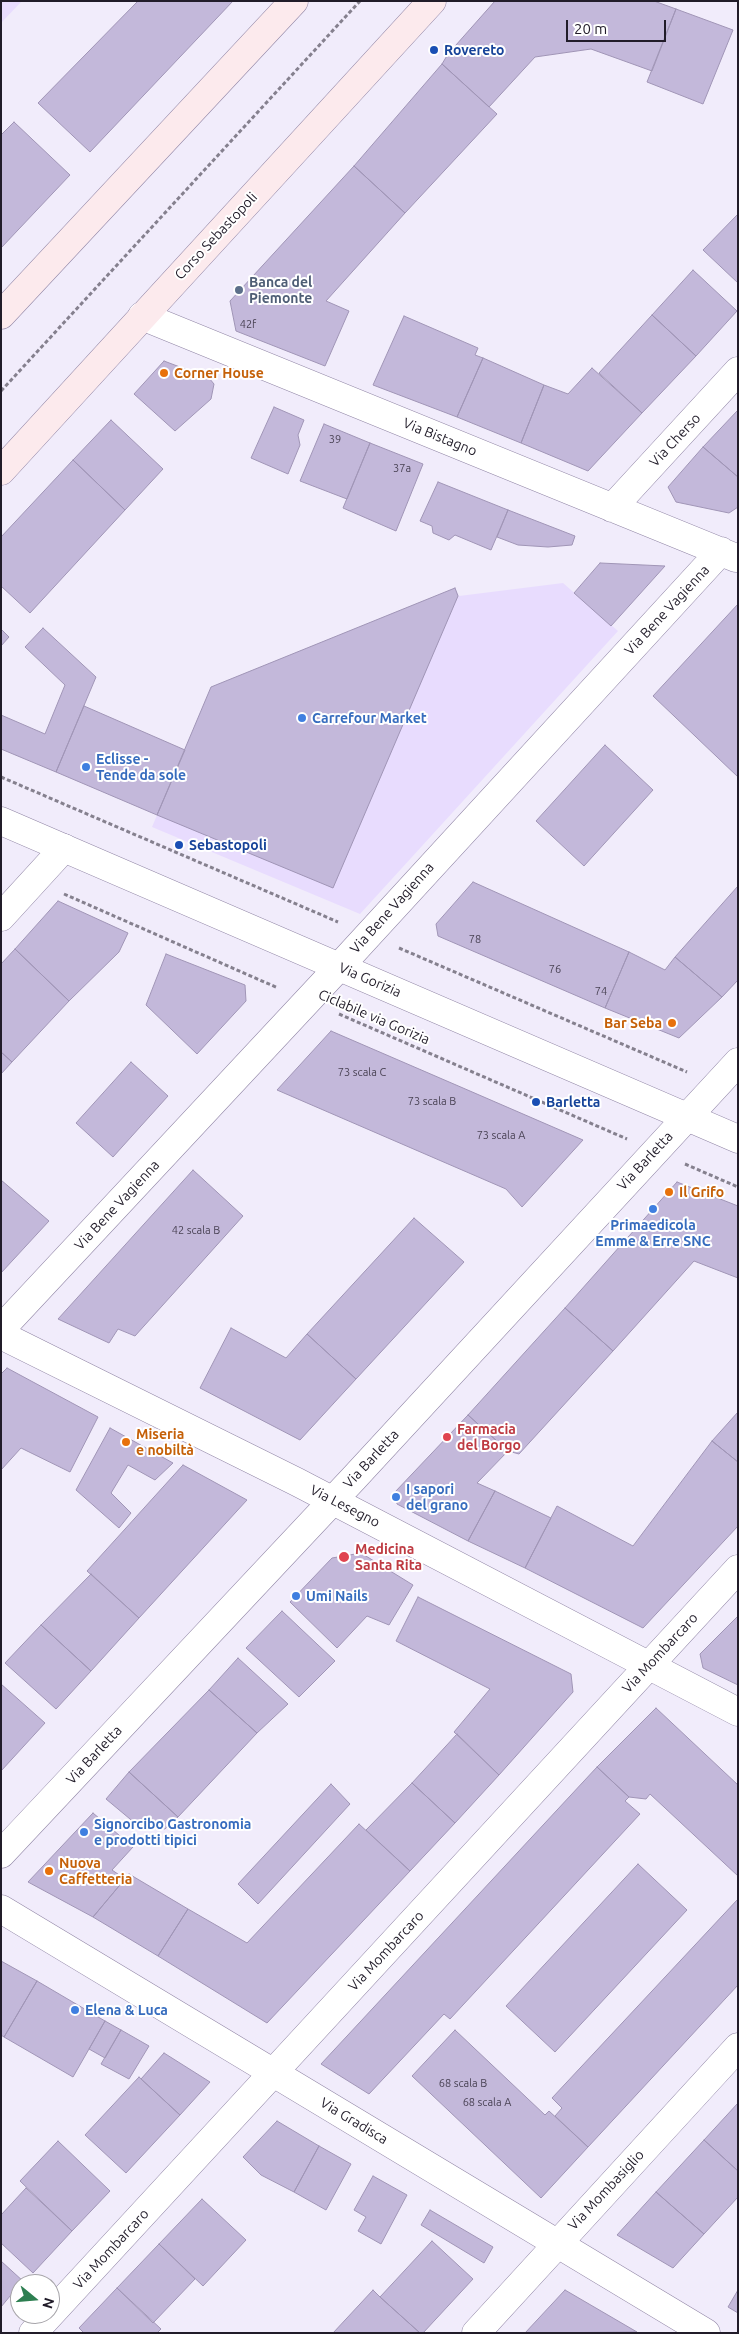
<!DOCTYPE html>
<html>
<head>
<meta charset="utf-8">
<style>
	body { margin:0 }
	#map { position:relative; width:739px; height:2334px; overflow:hidden; background:#f1ecfb; font-family:Ubuntu,sans-serif }
	canvas { display:block }
	.frame { position:absolute; inset:0; border:2px solid #211c29; pointer-events:none }
	.north { position:absolute; left:10px; top:2274px; width:50px; height:50px; box-sizing:border-box; background:#fff; border:1px solid #a6a4a9; border-radius:50%; rotate:107deg; font-size:14px; font-weight:700; line-height:20px; text-align:center; color:#211c29 }
	.north::after { content:''; display:block; margin:auto; width:18px; height:22px; background:#2d7f51; clip-path:polygon(50% 0,100% 100%,50% 72%,0 100%) }
	.scale { position:absolute; left:566px; top:20px; width:100px; height:22px; box-sizing:border-box; border:2px solid #211c29; border-top:0; padding-left:6px; font-size:15px; line-height:18px; white-space:nowrap; color:#211c29; -webkit-text-stroke:4px #fff; paint-order:stroke }
</style>
</head>
<body>
<div id="map">
<canvas width="739" height="2334"></canvas>
<div class="frame"></div>
<div class="north">N</div>
<div class="scale">20 m</div>
</div>
<script>
const c = document.querySelector('canvas').getContext('2d');
c.lineJoin = 'round';
function paint(path, color) { c.fillStyle = color; c.fill(path, 'evenodd'); }
const poly = rows => new Path2D(rows.map(r => 'M' + r).join(''));
function trace(path, color, width, dash) { c.strokeStyle = color; c.lineWidth = width; c.lineCap = dash ? 'butt' : 'round'; c.setLineDash(dash || []); c.stroke(path); }
function write(font, color, halo, rows, align = 'center') {
  c.font = font + ' Ubuntu,sans-serif'; c.lineWidth = 4; c.setLineDash([]); c.textBaseline = 'middle'; c.strokeStyle = halo; c.fillStyle = color; for (const [text, x, y, turn = 0] of rows) {
    c.save(); c.translate(x, y); c.rotate((+turn || 0) * Math.PI / 180); c.textAlign = isNaN(turn) ? turn : align; if (halo) c.strokeText(text, 0, 0); c.fillText(text, 0, 0); c.restore();
  }
}
const built = poly([
	[1,1,22,1,1,23],
	[563,583,618,631,360,914,152,827,211,687,455,588,459,596]
]);
const building = poly([
	[138,1,233,1,90,152,38,103,138,1],
	[495,1,654,1,676,9,652,71,591,49,535,57,489,107,442,64,448,54,495,1],
	[676,9,733,30,703,104,647,82,676,9],
	[442,64,497,114,405,213,354,166,442,64],
	[14,122,70,175,1,248,1,135,14,122],
	[354,166,405,213,326,301,349,311,325,366,236,331,230,301,354,166],
	[738,214,738,283,703,250,738,214],
	[693,270,737,311,696,356,652,315,693,270],
	[652,315,696,356,642,413,599,373,652,315],
	[404,316,478,348,475,355,483,358,457,417,373,385,404,316],
	[483,358,544,385,521,443,457,417,483,358],
	[164,361,209,378,214,384,211,399,175,431,134,394,164,361],
	[592,368,642,413,588,471,521,443,544,385,568,394,592,368],
	[274,407,304,420,298,435,300,445,288,474,251,458,274,407],
	[738,410,738,477,703,447,738,410],
	[111,420,163,469,125,510,73,460,111,420],
	[324,424,370,443,347,499,300,481,324,424],
	[370,443,423,464,396,531,343,508,370,443],
	[703,447,738,477,738,507,729,513,676,502,668,487,703,447],
	[73,460,125,510,30,613,1,586,1,537,73,460],
	[438,482,508,510,491,550,455,535,449,540,433,533,432,526,420,521,438,482],
	[508,510,575,536,572,545,548,547,518,545,497,537,508,510],
	[600,563,665,566,611,626,574,593,600,563],
	[455,588,458,596,333,888,157,815,211,687,455,588],
	[738,604,738,777,653,696,738,604],
	[43,628,96,677,56,772,1,749,1,715,45,734,65,685,25,647,43,628],
	[1,629,9,637,1,646,1,629],
	[84,706,185,750,157,815,56,772,84,706],
	[605,745,653,790,584,866,536,821,605,745],
	[473,882,629,952,605,1008,438,936,436,924,473,882],
	[738,886,738,980,722,997,675,957,738,886],
	[58,901,128,933,119,952,69,1001,15,949,58,901],
	[15,949,69,1001,12,1062,1,1052,1,964,15,949],
	[629,952,665,970,675,957,722,997,679,1038,605,1008,629,952],
	[166,954,245,985,246,1001,197,1054,146,1005,166,954],
	[331,1031,463,1088,583,1140,522,1207,506,1189,277,1090,331,1031],
	[1,1052,12,1062,1,1074,1,1052],
	[131,1062,168,1096,113,1157,76,1123,131,1062],
	[193,1170,243,1216,135,1336,118,1329,109,1343,58,1319,193,1170],
	[1,1180,49,1221,1,1273,1,1180],
	[677,1182,738,1206,738,1278,694,1261,613,1351,565,1308,677,1182],
	[414,1218,464,1262,356,1379,307,1334,414,1218],
	[565,1308,613,1351,519,1454,508,1451,468,1415,565,1308],
	[231,1328,286,1358,307,1334,356,1379,300,1440,200,1388,231,1328],
	[7,1368,98,1417,70,1472,21,1448,1,1470,1,1374,7,1368],
	[738,1412,738,1462,712,1441,738,1412],
	[468,1415,508,1451,477,1483,495,1491,468,1541,397,1504,395,1492,468,1415],
	[110,1428,173,1463,155,1480,128,1465,111,1493,131,1513,119,1528,76,1490,110,1428],
	[712,1441,738,1462,738,1526,643,1628,525,1568,557,1506,633,1546,712,1441],
	[183,1465,247,1500,139,1618,87,1571,183,1465],
	[495,1491,551,1518,525,1568,468,1541,495,1491],
	[361,1553,413,1585,389,1625,367,1616,337,1648,290,1602,332,1558,361,1553],
	[91,1574,139,1618,91,1671,41,1625,91,1574],
	[418,1597,571,1674,573,1692,499,1775,454,1732,490,1689,396,1641,418,1597],
	[282,1611,335,1661,299,1697,246,1648,282,1611],
	[738,1616,738,1685,703,1668,700,1654,738,1616],
	[41,1625,91,1671,56,1709,5,1663,41,1625],
	[238,1658,288,1704,257,1733,209,1690,238,1658],
	[1,1684,45,1723,1,1771,1,1684],
	[209,1690,257,1733,178,1817,129,1772,209,1690],
	[656,1708,738,1785,738,1876,650,1794,646,1799,629,1797,597,1767,656,1708],
	[457,1734,499,1775,455,1823,412,1783,457,1734],
	[597,1767,629,1797,625,1801,640,1814,450,2019,444,2014,369,2094,321,2064,597,1767],
	[129,1772,178,1817,165,1829,136,1824,106,1799,129,1772],
	[412,1783,455,1823,410,1871,366,1830,412,1783],
	[331,1784,350,1804,258,1904,238,1884,331,1784],
	[93,1813,133,1847,112,1870,125,1879,93,1917,28,1882,93,1813],
	[359,1824,410,1871,267,2023,158,1956,188,1909,247,1943,359,1824],
	[638,1864,687,1910,555,2052,506,2006,638,1864],
	[129,1874,188,1909,158,1956,93,1917,129,1874],
	[738,1899,738,1985,588,2147,555,2116,562,2108,552,2098,738,1899],
	[1,1961,37,1981,4,2037,1,2035,1,1961],
	[37,1981,105,2021,73,2077,4,2037,37,1981],
	[105,2021,121,2030,105,2058,89,2049,105,2021],
	[121,2030,149,2046,129,2079,101,2064,121,2030],
	[455,2030,545,2115,549,2111,588,2147,541,2198,412,2076,455,2030],
	[164,2053,210,2082,180,2115,141,2079,164,2053],
	[139,2077,180,2115,126,2173,85,2135,139,2077],
	[738,2103,738,2171,704,2140,738,2103],
	[277,2121,319,2146,294,2192,261,2175,243,2157,277,2121],
	[704,2140,738,2171,738,2197,704,2234,656,2192,704,2140],
	[58,2141,110,2191,72,2231,20,2181,58,2141],
	[319,2146,351,2164,326,2210,294,2192,319,2146],
	[373,2176,407,2195,381,2244,358,2231,366,2217,354,2210,373,2176],
	[26,2188,72,2231,33,2273,1,2243,1,2215,26,2188],
	[656,2192,704,2234,673,2268,617,2235,656,2192],
	[202,2199,246,2240,203,2286,159,2244,202,2199],
	[430,2210,493,2247,484,2263,421,2225,430,2210],
	[432,2241,473,2279,423,2333,420,2333,380,2297,432,2241],
	[159,2244,195,2279,153,2323,117,2288,159,2244],
	[1,2261,24,2282,20,2284,1,2307,1,2261],
	[117,2288,161,2329,157,2333,84,2333,79,2328,117,2288],
	[373,2290,380,2297,420,2333,333,2333,373,2290],
	[565,2290,637,2332,525,2333,565,2290],
	[738,2290,738,2313,728,2307,738,2290]
]);
const path = poly([
	[1,391,360,1],
	[1,777,338,922],
	[64,894,278,988],
	[399,948,687,1072],
	[339,1014,627,1139],
	[685,1164,738,1187]
]);
const minor = poly([
	[142,316,736,558],
	[612,508,738,371],
	[1,917,64,848],
	[1,1329,339,967,721,551],
	[1,1335,297,1482,738,1712],
	[1,1854,354,1478,738,1062],
	[1,1909,706,2333],
	[33,2333,738,1569],
	[476,2333,738,2047]
]);
const tertiary = poly([
	[1,821,738,1139]
]);
const secondary = poly([
	[1,315,294,1],
	[1,471,432,1]
]);
const markers = [
	[434,50,5,"#1a4fb4"],
	[239,290,5,"#5c6f8a"],
	[164,373,5,"#e8710a"],
	[302,718,5,"#3f7fe0"],
	[86,767,5,"#3f7fe0"],
	[179,845,5,"#1a4fb4"],
	[672,1023,5,"#e8710a"],
	[536,1102,5,"#1a4fb4"],
	[669,1192,5,"#e8710a"],
	[653,1209,5,"#3f7fe0"],
	[447,1437,5,"#e0444e"],
	[126,1442,5,"#e8710a"],
	[396,1497,5,"#3f7fe0"],
	[344,1557,6,"#e0444e"],
	[296,1596,5,"#3f7fe0"],
	[84,1832,5,"#3f7fe0"],
	[49,1871,5,"#e8710a"],
	[75,2010,5,"#3f7fe0"]
];
const numberNames = [
	["42f",248,324],
	["39",335,439],
	["37a",402,468],
	["78",475,939],
	["76",555,969],
	["74",601,991],
	["73 scala C",362,1072],
	["73 scala B",432,1101],
	["73 scala A",501,1135],
	["42 scala B",196,1230],
	["68 scala B",463,2083],
	["68 scala A",487,2102]
];
const transitNames = [
	["Rovereto",444,50],
	["Sebastopoli",189,845],
	["Barletta",546,1102]
];
const streetNames = [
	["Corso Sebastopoli",216,236,-47],
	["Via Bistagno",440,437,22],
	["Via Cherso",675,440,-47],
	["Via Bene Vagienna",667,610,-47],
	["Via Bene Vagienna",392,908,-48],
	["Via Gorizia",370,980,23],
	["Ciclabile via Gorizia",374,1017,23],
	["Via Barletta",645,1161,-47],
	["Via Bene Vagienna",117,1205,-47],
	["Via Barletta",371,1459,-47],
	["Via Lesegno",345,1506,27],
	["Via Mombarcaro",660,1653,-47],
	["Via Barletta",94,1755,-47],
	["Via Mombarcaro",386,1951,-47],
	["Via Gradisca",354,2121,31],
	["Via Mombasiglio",606,2190,-47],
	["Via Mombarcaro",111,2249,-47]
];
const serviceNames = [
	["Banca del",249,282],
	["Piemonte",249,298]
];
const foodNames = [
	["Corner House",174,373],
	["Bar Seba",662,1023,"right"],
	["Il Grifo",679,1192],
	["Miseria",136,1434],
	["e nobiltà",136,1450],
	["Nuova",59,1863],
	["Caffetteria",59,1879]
];
const shopNames = [
	["Carrefour Market",312,718],
	["Eclisse -",96,759],
	["Tende da sole",96,775],
	["Primaedicola",653,1225,"center"],
	["Emme & Erre SNC",653,1241,"center"],
	["I sapori",406,1489],
	["del grano",406,1505],
	["Umi Nails",306,1596],
	["Signorcibo Gastronomia",94,1824],
	["e prodotti tipici",94,1840],
	["Elena & Luca",85,2010]
];
const healthNames = [
	["Farmacia",457,1429],
	["del Borgo",457,1445],
	["Medicina",355,1549],
	["Santa Rita",355,1565]
];
paint(built, '#e8dcfe');
paint(building, '#c3b8da');
trace(building, '#a095b6', 1);
trace(minor, '#9085a5', 29);
trace(tertiary, '#9085a5', 29);
trace(secondary, '#9085a5', 29);
trace(path, '#85808e', 3, [4, 2.5]);
trace(minor, '#fff', 28);
trace(tertiary, '#fff', 28);
trace(secondary, '#fceaed', 28);
for (const [x, y, r, color] of markers) { const dot = new Path2D(); dot.arc(x, y, r, 0, 2 * Math.PI); c.fillStyle = color; c.fill(dot); trace(dot, '#fff', 2); }
write('11px', '#4a4355', null, numberNames);
write('bold 14px', '#164399', '#fff', transitNames, 'left');
write('14px', '#211c29', '#fff', streetNames);
write('bold 14px', '#4e5e75', '#fff', serviceNames, 'left');
write('bold 14px', '#c56008', '#fff', foodNames, 'left');
write('bold 14px', '#366cbe', '#fff', shopNames, 'left');
write('bold 14px', '#be3a42', '#fff', healthNames, 'left');
</script>
</body>
</html>
